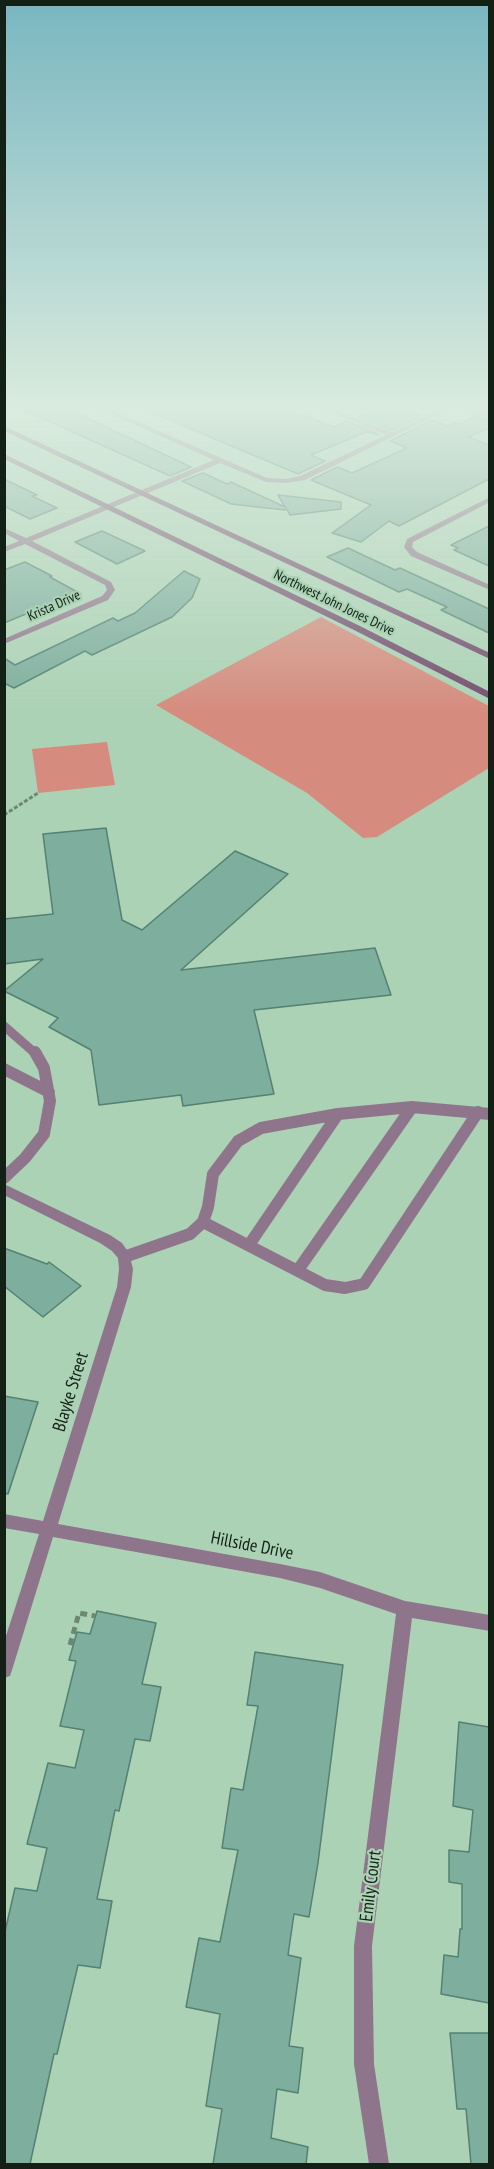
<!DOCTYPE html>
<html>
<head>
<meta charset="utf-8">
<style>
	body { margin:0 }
	#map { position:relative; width:494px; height:2169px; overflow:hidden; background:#acd2b5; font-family:"PT Sans Narrow",sans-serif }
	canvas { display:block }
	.frame { position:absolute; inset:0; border:6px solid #122015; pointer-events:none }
</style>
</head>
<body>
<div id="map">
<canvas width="494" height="2169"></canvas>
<div class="frame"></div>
</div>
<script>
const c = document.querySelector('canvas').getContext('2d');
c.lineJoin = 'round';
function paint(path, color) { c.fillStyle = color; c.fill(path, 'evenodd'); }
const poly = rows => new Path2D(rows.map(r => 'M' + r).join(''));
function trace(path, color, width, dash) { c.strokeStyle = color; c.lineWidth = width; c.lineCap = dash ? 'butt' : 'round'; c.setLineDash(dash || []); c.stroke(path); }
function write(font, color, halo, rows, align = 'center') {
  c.font = font + ' "PT Sans Narrow",sans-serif'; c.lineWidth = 4.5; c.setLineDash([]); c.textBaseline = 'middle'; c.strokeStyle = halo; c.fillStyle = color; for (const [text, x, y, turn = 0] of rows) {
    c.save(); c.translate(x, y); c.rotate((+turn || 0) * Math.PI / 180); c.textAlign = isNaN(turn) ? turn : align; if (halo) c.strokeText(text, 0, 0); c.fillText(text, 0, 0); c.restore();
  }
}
const green = poly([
	[321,617,489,706,489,768,377,837,363,838,307,793,156,705],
	[107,742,115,785,38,793,32,749]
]);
const building = poly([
	[24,410,70,410,191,467,170,476,24,410],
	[146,410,290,410,334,427,347,421,380,435,366,432,311,455,325,461,298,474,146,410],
	[373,410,404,410,421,416,392,430,358,417,373,410],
	[477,416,489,421,489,428,468,437,489,445,489,479,399,526,389,521,361,542,332,533,371,505,311,480,337,467,352,473,407,448,390,441,432,420,447,426,454,423,459,424,477,416],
	[203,473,227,484,231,482,285,507,278,495,341,502,341,509,290,515,286,508,285,510,231,504,182,481,203,473],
	[4,479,37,495,32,496,57,508,30,519,4,506,4,479],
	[489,526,489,566,454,550,458,548,451,545,489,526],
	[102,531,145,551,117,564,75,542,102,531],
	[348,548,395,570,400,568,489,609,489,633,441,610,447,607,407,589,399,592,327,557,348,548],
	[25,562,52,576,50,577,81,594,47,609,43,607,4,623,4,570,25,562],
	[184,571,200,579,192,598,172,617,92,655,85,651,14,688,4,683,4,658,15,665,113,618,118,621,135,613,184,571],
	[106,828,122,920,142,930,235,851,288,874,181,970,375,948,391,995,254,1010,274,1094,183,1106,181,1095,99,1105,91,1050,49,1027,58,1018,4,991,43,959,4,964,4,919,53,914,43,834,106,828],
	[4,1248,47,1264,49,1262,81,1286,43,1317,4,1286,4,1248],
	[4,1396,38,1402,8,1494,4,1493,4,1396],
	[97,1611,156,1623,142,1684,161,1687,150,1741,135,1739,119,1811,115,1810,97,1899,112,1901,100,1968,78,1965,57,2054,54,2054,30,2164,4,2164,4,1936,15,1888,37,1891,47,1848,27,1844,48,1763,75,1768,84,1730,60,1726,76,1661,69,1660,77,1632,90,1634,97,1611],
	[255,1652,343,1665,318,1863,309,1917,294,1914,288,1955,301,1958,289,2046,303,2048,298,2093,277,2089,271,2138,308,2147,306,2164,213,2164,222,2109,206,2106,220,2014,186,2007,199,1938,220,1942,238,1850,222,1848,231,1788,243,1790,258,1706,247,1705,255,1652],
	[459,1722,489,1727,489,2003,441,1994,444,1955,458,1957,460,1929,462,1929,462,1884,449,1882,449,1850,469,1852,473,1810,453,1806,459,1722],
	[450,2033,489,2033,489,2164,471,2164,466,2109,457,2109,450,2033]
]);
const pathFar1 = poly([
	[4,815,38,793]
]);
const path = poly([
	[70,1645,79,1613,95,1616]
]);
const serviceFar1 = poly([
	[4,1026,36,1054]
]);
const service = poly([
	[4,1069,49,1092],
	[4,1178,25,1158,44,1134,50,1101,44,1068,35,1052],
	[203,1222,325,1285,345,1288,364,1284,478,1112],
	[249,1245,338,1114],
	[124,1257,190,1234,203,1222,208,1207,213,1174,238,1141,261,1128,338,1114,412,1107,490,1114],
	[298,1270,412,1107]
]);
const minor = poly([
	[102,410,111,410,267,478,286,479,300,476,386,435,325,410,334,410,392,432,439,410,447,410,305,480,286,483,266,482,220,463,32,541,111,582,115,590,108,600,4,644,4,639,102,596,107,590,105,585,25,544,4,552,4,547,19,541,4,533,4,528,26,538,214,460,102,410],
	[468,410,477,410,490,414,490,419,468,410],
	[490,497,490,502,413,542,412,547,417,552,490,585,490,590,411,556,404,547,407,539,490,497],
	[4,1184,110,1235,122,1243,129,1253,133,1269,131,1287,58,1524,280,1564,320,1572,405,1601,490,1615,490,1631,412,1618,372,1946,374,2064,389,2164,369,2164,354,2064,354,1946,396,1614,320,1588,280,1578,53,1537,12,1670,10,1676,4,1678,4,1642,39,1534,4,1528,4,1514,43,1521,117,1287,119,1269,118,1258,112,1251,100,1243,4,1195,4,1184]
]);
const secondary = poly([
	[4,426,490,653,490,659,4,431,4,426],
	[4,454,362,627,490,692,490,699,356,631,4,459,4,454]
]);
const farStreetnames = [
	["Northwest John Jones Drive",334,603,26],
	["Krista Drive",54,606,-24]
];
const nearStreetnames = [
	["Blayke Street",71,1392,-73],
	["Hillside Drive",252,1546,11],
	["Emily Court",371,1886,-83]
];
paint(green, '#d58c7e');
paint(building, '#7eae9e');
trace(building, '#538172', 1.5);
trace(pathFar1, '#6c8872', 3, [4, 2]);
trace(path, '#6c8872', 5, [7, 4.5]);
trace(serviceFar1, '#8f758b', 9);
trace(service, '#8f758b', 12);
paint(minor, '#8f758b');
paint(secondary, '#734d6e');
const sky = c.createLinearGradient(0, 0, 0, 714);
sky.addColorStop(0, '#79b6c0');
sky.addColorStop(0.57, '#daebde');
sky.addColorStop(1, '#daebde00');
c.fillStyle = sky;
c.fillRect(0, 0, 494, 714);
write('14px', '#122015', '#acd2b5', farStreetnames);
write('18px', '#122015', '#acd2b5', nearStreetnames);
</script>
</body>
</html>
